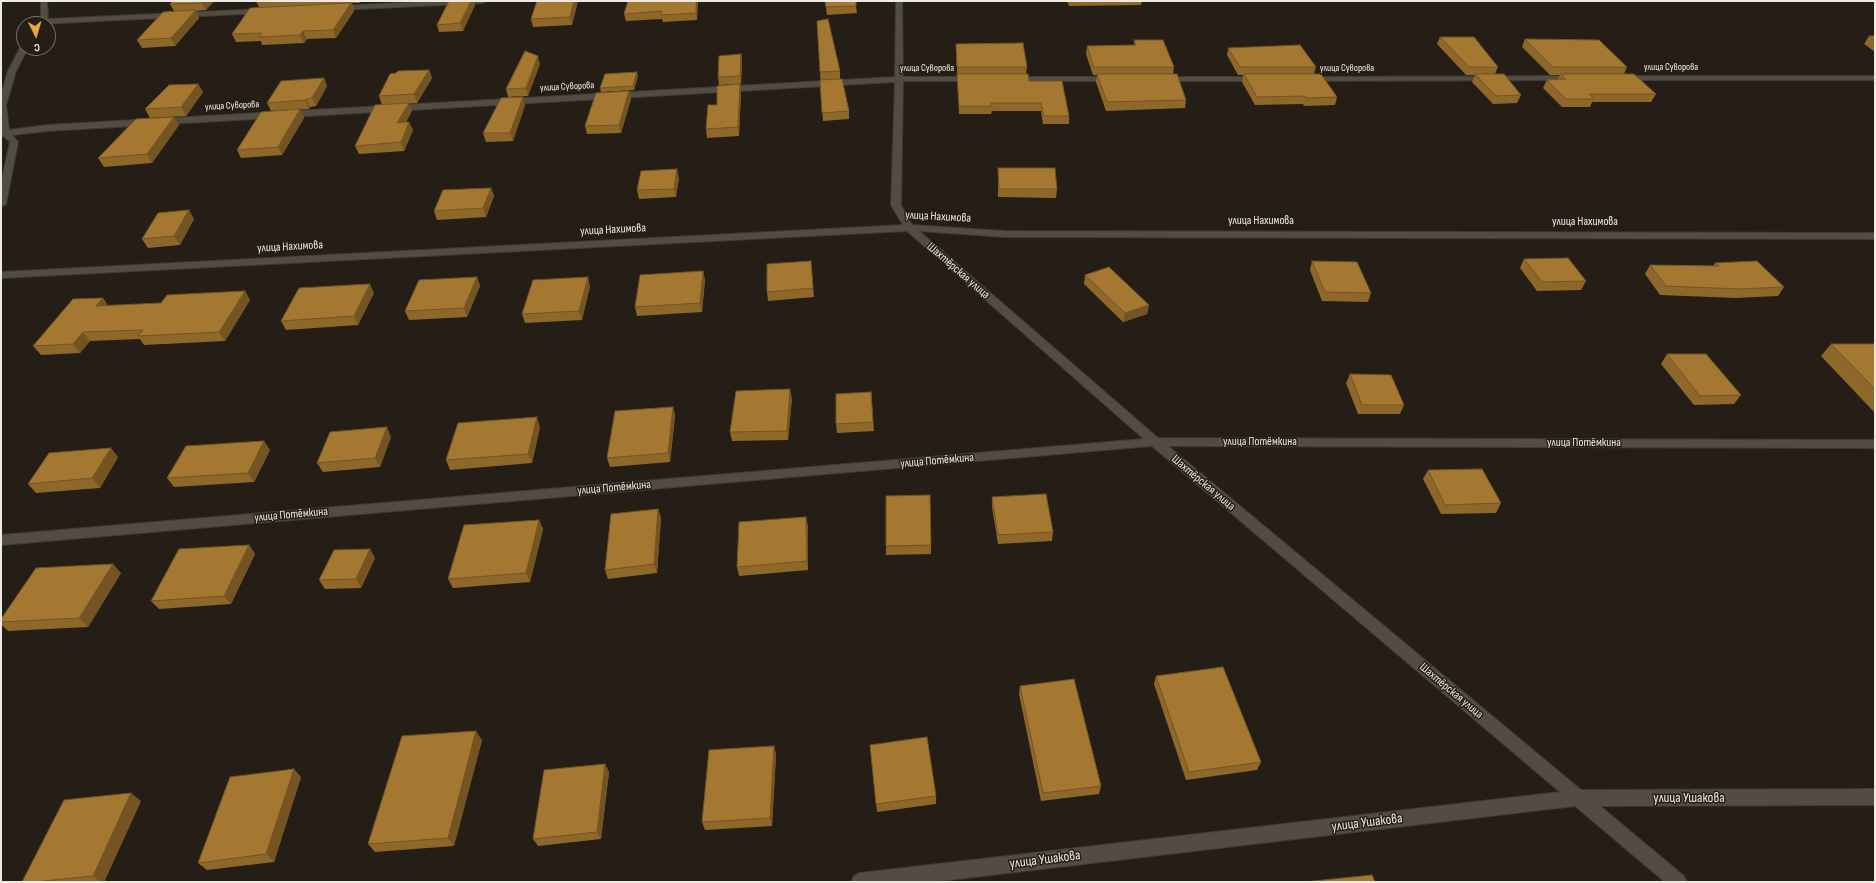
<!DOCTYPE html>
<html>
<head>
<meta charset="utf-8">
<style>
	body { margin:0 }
	#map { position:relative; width:1876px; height:883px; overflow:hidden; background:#241e16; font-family:"Sofia Sans Condensed",sans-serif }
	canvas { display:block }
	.frame { position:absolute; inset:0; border:2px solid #ede9e3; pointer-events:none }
	.north { position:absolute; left:16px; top:16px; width:40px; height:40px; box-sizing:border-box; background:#241e16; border:1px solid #746f68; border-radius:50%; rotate:175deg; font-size:11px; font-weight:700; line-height:16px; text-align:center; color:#ede9e3 }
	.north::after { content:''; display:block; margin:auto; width:14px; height:18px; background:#eca93a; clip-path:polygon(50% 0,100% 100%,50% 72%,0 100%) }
</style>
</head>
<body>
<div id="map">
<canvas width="1876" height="883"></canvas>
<div class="frame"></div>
<div class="north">С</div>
</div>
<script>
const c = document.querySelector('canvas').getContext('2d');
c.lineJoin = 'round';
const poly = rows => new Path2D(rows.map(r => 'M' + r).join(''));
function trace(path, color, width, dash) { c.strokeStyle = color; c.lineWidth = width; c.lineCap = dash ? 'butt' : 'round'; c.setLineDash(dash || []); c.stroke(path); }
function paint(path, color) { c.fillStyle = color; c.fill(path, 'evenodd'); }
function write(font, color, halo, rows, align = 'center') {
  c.font = font + ' "Sofia Sans Condensed",sans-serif'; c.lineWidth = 3; c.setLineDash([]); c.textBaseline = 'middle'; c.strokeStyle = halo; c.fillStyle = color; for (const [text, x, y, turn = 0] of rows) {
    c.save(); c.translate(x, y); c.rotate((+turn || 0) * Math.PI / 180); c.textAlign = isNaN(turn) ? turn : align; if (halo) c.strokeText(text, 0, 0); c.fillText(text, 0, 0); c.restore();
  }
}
const minor = poly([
	[41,1,47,1,48,19,263,9,267,11,263,13,39,24,41,21,41,1],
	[440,1,486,1,483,3,338,10,335,8,338,6,440,1],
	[896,1,902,1,903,77,974,77,978,79,974,81,903,81,901,205,912,225,1005,231,1875,233,1875,239,1005,237,919,231,1158,438,1875,440,1875,448,1168,446,1581,790,1875,789,1875,805,1600,806,1684,876,1687,882,1665,882,1575,806,932,882,851,882,854,876,860,873,1560,792,1152,446,1,545,1,535,1144,439,907,231,1,278,1,272,903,225,891,205,895,82,47,131,12,135,18,142,6,204,1,207,1,183,10,142,4,136,1,137,1,95,8,71,20,48,24,46,24,48,28,48,16,71,6,105,9,130,47,125,895,77,896,1],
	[1574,76,1577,76,1577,80,1308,81,1304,79,1308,77,1574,76],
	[1621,76,1875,76,1875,80,1621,80,1621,76],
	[1009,77,1112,77,1116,79,1112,81,1012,81,1008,79,1009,77],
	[1159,77,1258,77,1262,79,1258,81,1162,81,1158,79,1159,77]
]);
const wall = poly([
	[173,1,214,1,206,10,196,11,199,18,175,46,142,48,137,40,174,11,170,4],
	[256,1,361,1,360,3,352,3,354,11,336,38,307,39,304,43,262,45,261,41,236,42,232,34,259,7],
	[449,1,473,1,475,5,463,31,439,32,437,25],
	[537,1,578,1,572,25,533,27,531,19],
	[628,1,698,1,697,20,663,22,662,19,626,21,624,14],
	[825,1,856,6,857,13,827,15],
	[1067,1,1142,1,1141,5,1069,6],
	[817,21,840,71,840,79,849,111,849,119,823,121],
	[1869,36,1875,36,1875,52,1864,44],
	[1440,37,1498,67,1495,74,1521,95,1517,103,1493,104,1472,82,1475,75,1466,75,1437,44],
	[1525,39,1627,67,1624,74,1656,94,1651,102,1592,102,1590,107,1562,107,1543,88,1547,80,1558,79,1560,75,1550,75,1522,47],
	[1134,40,1174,67,1173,74,1186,100,1185,108,1106,111,1096,82,1097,75,1093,75,1086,54,1087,46,1134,45],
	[956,44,1027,67,1026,74,1029,81,1069,116,1069,124,1043,124,1041,111,992,111,991,114,959,114],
	[1228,48,1316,67,1314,74,1337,97,1335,105,1304,106,1303,104,1255,105,1242,82,1243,75,1238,75,1227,55],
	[741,54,742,62,741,84,719,85,718,77],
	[540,64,528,96,508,97,506,89],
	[429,70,432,78,417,103,382,105,379,96,396,73],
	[638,76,634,90,601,92,600,88],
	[324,78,327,86,316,106,310,107,309,109,271,111,267,103],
	[198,84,203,92,186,116,150,118,145,109],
	[629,91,631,99,621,133,587,134,585,126],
	[741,92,739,136,707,138,706,129,717,105],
	[525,105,513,141,486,142,483,133],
	[300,109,304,118,282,155,241,158,237,150],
	[412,111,406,122,409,122,413,130,404,151,359,154,355,146],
	[174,117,179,125,152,163,104,167,98,158],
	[998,168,1057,189,1056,198,998,197],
	[679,178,676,197,639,199,637,190],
	[491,188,494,196,486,217,437,220,434,211],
	[194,219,180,245,148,248,142,239],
	[1524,259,1586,281,1581,290,1537,291,1520,268],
	[811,261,814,297,768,301,767,292],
	[1312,261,1371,293,1368,302,1322,301,1310,270],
	[1715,263,1784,287,1778,296,1735,298,1660,295,1645,274,1650,265,1713,266],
	[703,271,705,280,702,312,637,316,635,307],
	[1085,275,1149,305,1147,314,1123,322,1084,284],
	[477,277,480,286,467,317,409,320,405,311],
	[590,286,582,320,525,323,522,314],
	[245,291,250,300,225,341,144,345,140,339,90,341,80,353,41,355,33,346,103,298,108,306,161,303],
	[374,293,358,325,286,330,281,321],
	[1831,344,1875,344,1875,413,1821,356],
	[1667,354,1741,395,1734,404,1694,405,1661,364],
	[1350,374,1404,405,1400,414,1358,414,1346,383],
	[871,392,874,431,837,433,836,424],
	[792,398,788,440,732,441,730,432],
	[673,407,675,416,670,462,610,467,607,458],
	[540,427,532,463,450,470,446,460],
	[391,437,380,467,323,472,317,463],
	[270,450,254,482,174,487,167,478],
	[118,457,100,488,36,493,28,484],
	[1428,470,1501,503,1496,513,1441,514,1423,479],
	[992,497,1053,532,1052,541,998,544,992,507],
	[658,509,661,518,657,573,608,579,605,570],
	[539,520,543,529,530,582,453,588,448,579],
	[808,526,808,570,739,576,737,567],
	[249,545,255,554,231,604,159,609,151,601],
	[931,545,931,554,886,555,886,546],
	[375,558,361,588,325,589,319,580],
	[121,573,88,627,8,631,1,624,1,619],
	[1156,676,1261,762,1257,770,1186,780,1154,684],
	[1020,686,1101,786,1099,794,1041,801,1019,694],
	[482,740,454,846,375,852,368,844],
	[870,745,936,796,936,804,877,812],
	[774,746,776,755,772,826,705,830,702,822],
	[605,764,609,772,601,839,538,846,533,839],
	[301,777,274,862,207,870,198,863],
	[141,801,104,882,22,882]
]);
const shadedWall = poly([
	[204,1,214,1,206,10,202,3],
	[471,1,473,1,475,5,463,31,460,23],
	[574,1,578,1,572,25,570,17],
	[696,1,698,1,697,20,696,13],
	[351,3,354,11,336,38,333,30],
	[196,10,199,18,175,46,171,38],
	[303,31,307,39,304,43,300,35],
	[741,54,742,62,741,84,740,76],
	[538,56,540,64,528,96,526,88],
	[429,70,432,78,417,103,414,94],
	[637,72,638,76,634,90,633,86],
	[324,78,327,86,316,106,312,98],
	[198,84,203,92,186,116,181,107],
	[740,84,741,92,739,136,738,127],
	[629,91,631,99,621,133,619,125],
	[523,97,525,105,513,141,510,133],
	[306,99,310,107,309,109,305,100],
	[409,103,412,111,400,131,397,123],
	[300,109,304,118,282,155,278,147],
	[174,117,179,125,152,163,147,154],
	[409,122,413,130,404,151,401,142],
	[677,169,679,178,676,197,674,189],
	[491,188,494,196,486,217,483,208],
	[189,210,194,219,180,245,174,236],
	[703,271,705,280,702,312,700,303],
	[477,277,480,286,467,317,464,308],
	[588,277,590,286,582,320,579,311],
	[370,284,374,293,358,325,354,316],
	[245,291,250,300,225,341,219,332],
	[103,298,109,307,96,306],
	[1149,305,1147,314,1123,322,1125,313],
	[83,332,90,341,80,353,73,344],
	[790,389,792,398,788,440,787,431],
	[673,407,675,416,670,462,668,453],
	[537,417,540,427,532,463,528,454],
	[387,427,391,437,380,467,375,458],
	[264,441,270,450,254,482,248,473],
	[111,448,118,457,100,488,92,478],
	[658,509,661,518,657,573,654,564],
	[806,517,808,526,808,570,807,561],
	[539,520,543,529,530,582,526,573],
	[249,545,255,554,231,604,224,596],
	[370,549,375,558,361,588,356,579],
	[113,564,121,573,88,627,79,618],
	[476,731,482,740,454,846,448,838],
	[774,746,776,755,772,826,770,818],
	[605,764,609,772,601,839,597,832],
	[294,769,301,777,274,862,266,854],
	[131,793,141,801,104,882,101,882,93,876]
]);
const building = poly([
	[173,1,204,1,202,3,170,4,173,1],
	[449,1,471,1,460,23,437,25,449,1],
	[537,1,574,1,570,17,531,19,537,1],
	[628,1,696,1,696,13,661,15,662,11,624,14,628,1],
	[825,1,856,1,856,6,826,7,825,1],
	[351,3,333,30,303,31,300,35,259,37,262,33,232,34,250,8,351,3],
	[196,10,171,38,137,40,163,12,196,10],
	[828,19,840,71,820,72,817,21,828,19],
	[1869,36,1875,36,1875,40,1869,36],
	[1440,37,1474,37,1498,67,1469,67,1440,37],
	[1525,39,1599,40,1627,67,1553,67,1525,39],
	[1134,40,1163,40,1174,67,1094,67,1087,46,1136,45,1134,40],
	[1023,43,1027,67,957,67,956,44,1023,43],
	[1300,45,1316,67,1240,67,1228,48,1300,45],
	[525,51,538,56,526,88,506,89,525,51],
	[741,54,740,76,718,77,719,56,741,54],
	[429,70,414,94,379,96,390,74,396,73,398,71,429,70],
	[637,72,633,86,600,88,605,74,637,72],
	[957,74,1028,74,1029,81,1062,81,1069,116,1044,116,1041,103,991,103,992,106,959,106,957,74],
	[1097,74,1177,74,1186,100,1107,102,1097,74],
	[1244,74,1321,74,1337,97,1306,98,1305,96,1257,97,1244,74],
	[1475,74,1504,74,1521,95,1496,96,1475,74],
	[1561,74,1634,74,1656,94,1589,94,1594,99,1566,99,1547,80,1566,79,1561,74],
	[324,78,312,98,306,99,305,100,267,103,281,81,324,78],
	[842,79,849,111,822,113,820,80,842,79],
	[198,84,181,107,145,109,169,85,198,84],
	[740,84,738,127,706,129,708,105,717,105,717,86,740,84],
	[629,91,619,125,585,126,596,93,629,91],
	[523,97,510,133,483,133,501,98,523,97],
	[409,103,397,123,409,122,401,142,355,146,375,105,409,103],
	[300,109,278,147,237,150,261,112,300,109],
	[174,117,147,154,98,158,136,119,174,117],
	[998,168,1055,168,1057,189,999,189,998,168],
	[677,169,674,189,637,190,641,171,677,169],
	[491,188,483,208,434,211,443,190,491,188],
	[189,210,174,236,142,239,158,213,189,210],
	[1568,258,1586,281,1542,282,1524,259,1568,258],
	[811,261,813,288,767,292,767,264,811,261],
	[1312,261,1357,262,1371,293,1325,292,1312,261],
	[1757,261,1784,287,1741,289,1666,286,1650,265,1719,266,1715,263,1757,261],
	[1109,267,1149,305,1125,313,1085,275,1109,267],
	[703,271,700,303,635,307,640,275,703,271],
	[477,277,464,308,405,311,419,280,477,277],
	[588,277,579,311,522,314,533,280,588,277],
	[370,284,354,316,281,321,299,288,370,284],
	[245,291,219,332,138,336,143,330,83,332,73,344,33,346,73,299,103,298,96,306,161,303,167,295,245,291],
	[1831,344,1875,344,1875,389,1831,344],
	[1667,354,1706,354,1741,395,1700,396,1667,354],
	[1350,374,1391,375,1404,405,1362,405,1350,374],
	[790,389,787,431,730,432,736,391,790,389],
	[871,392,873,422,836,424,836,394,871,392],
	[673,407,668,453,607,458,615,411,673,407],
	[537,417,528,454,446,460,458,423,537,417],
	[387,427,375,458,317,463,330,432,387,427],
	[264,441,248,473,167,478,186,446,264,441],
	[111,448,92,478,28,484,49,453,111,448],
	[1482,469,1501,503,1445,505,1428,470,1482,469],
	[1046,494,1053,532,998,535,992,497,1046,494],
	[930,495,931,545,886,546,886,496,930,495],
	[658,509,654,564,605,570,611,514,658,509],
	[806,517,807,561,737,567,739,522,806,517],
	[539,520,526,573,448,579,464,525,539,520],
	[249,545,224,596,151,601,179,549,249,545],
	[370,549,356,579,319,580,334,550,370,549],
	[113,564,79,618,1,622,1,619,36,568,113,564],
	[1223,667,1261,762,1189,772,1156,676,1223,667],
	[1074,679,1101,786,1043,793,1020,686,1074,679],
	[476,731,448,838,368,844,402,736,476,731],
	[927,737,936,796,876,804,870,745,927,737],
	[774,746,770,818,702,822,709,750,774,746],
	[605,764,597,832,533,839,544,770,605,764],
	[294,769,266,854,198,863,230,777,294,769],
	[131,793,93,876,33,882,22,882,64,800,131,793],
	[1372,875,1375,882,1304,882,1372,875]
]);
const farStreetnames = [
	["улица Суворова",1671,67],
	["улица Суворова",927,68],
	["улица Суворова",1347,68],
	["улица Суворова",567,87,-3],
	["улица Суворова",232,106,-3]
];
const streetNames = [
	["улица Нахимова",938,217,3],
	["улица Нахимова",1261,221],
	["улица Нахимова",1585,222],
	["улица Нахимова",613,230,-3],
	["улица Нахимова",290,247,-3],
	["Шахтёрская улица",958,271,41],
	["улица Потёмкина",1260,442],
	["улица Потёмкина",1584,443],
	["улица Потёмкина",937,461,-5],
	["Шахтёрская улица",1203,483,40],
	["улица Потёмкина",614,488,-5],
	["улица Потёмкина",291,515,-5],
	["Шахтёрская улица",1451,691,40]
];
const nearStreetnames = [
	["улица Ушакова",1689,798],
	["улица Ушакова",1367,823,-7],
	["улица Ушакова",1045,860,-7]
];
trace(minor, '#3e3a34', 2);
paint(minor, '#534c43');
paint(wall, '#8e672a');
paint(shadedWall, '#745422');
paint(building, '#a57831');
trace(building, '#745422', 1);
write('10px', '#ede9e3', '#241e16', farStreetnames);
write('12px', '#ede9e3', '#241e16', streetNames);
write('14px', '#ede9e3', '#241e16', nearStreetnames);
</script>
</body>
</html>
